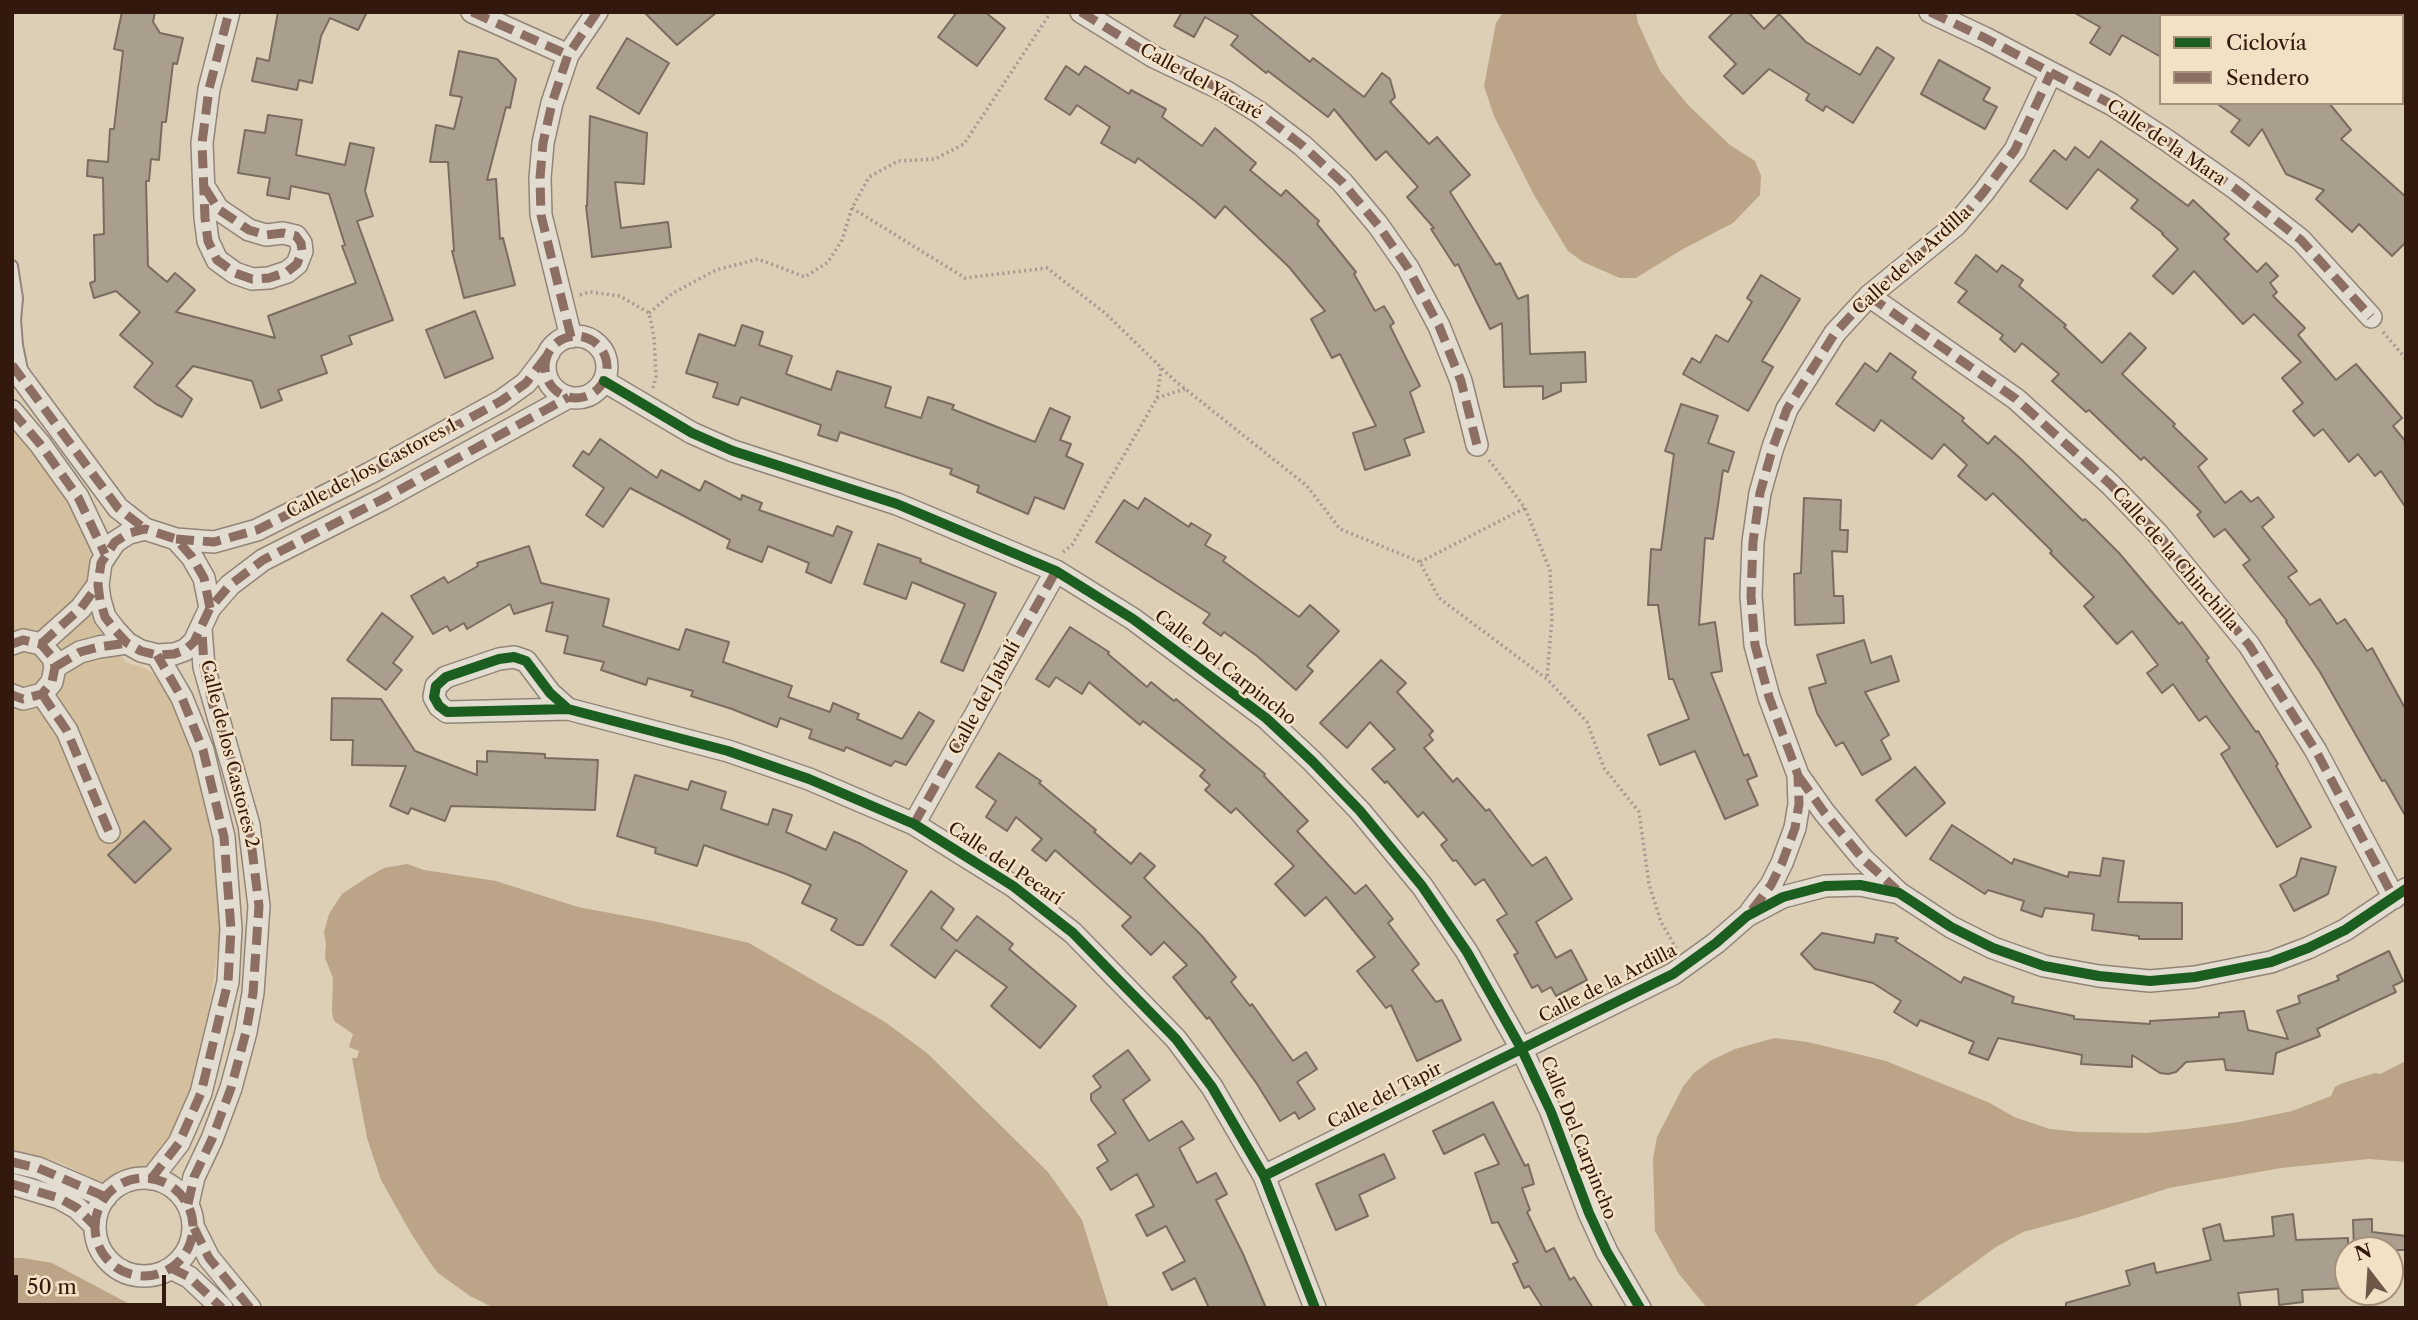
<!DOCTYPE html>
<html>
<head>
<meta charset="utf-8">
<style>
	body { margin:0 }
	#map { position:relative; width:2418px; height:1320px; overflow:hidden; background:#ddceb6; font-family:"Libre Caslon Text",serif }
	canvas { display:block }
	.frame { position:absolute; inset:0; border:14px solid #33180d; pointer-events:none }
	.legend { position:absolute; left:2159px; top:14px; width:245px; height:91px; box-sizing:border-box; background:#f3e1c6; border:2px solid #a6917c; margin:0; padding:9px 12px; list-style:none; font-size:21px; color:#33180d }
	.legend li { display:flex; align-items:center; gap:14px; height:35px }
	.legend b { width:35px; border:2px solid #a6917c }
	.north { position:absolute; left:2334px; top:1236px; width:70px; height:70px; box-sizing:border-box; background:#f3e1c6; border:2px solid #a6917c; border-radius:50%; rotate:343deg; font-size:19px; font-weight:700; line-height:28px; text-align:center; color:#33180d }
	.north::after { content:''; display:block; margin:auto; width:24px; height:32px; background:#6e5848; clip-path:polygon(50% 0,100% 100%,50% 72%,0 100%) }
	.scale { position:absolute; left:14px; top:1275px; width:152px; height:32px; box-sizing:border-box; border:4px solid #33180d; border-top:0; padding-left:9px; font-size:21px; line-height:24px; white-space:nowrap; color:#33180d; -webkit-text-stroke:5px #f3e1c6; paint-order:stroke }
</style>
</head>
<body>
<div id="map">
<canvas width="2418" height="1320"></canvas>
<div class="frame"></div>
<ul class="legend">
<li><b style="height:9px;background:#1b5e20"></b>Ciclovía</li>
<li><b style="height:9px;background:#8d6e63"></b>Sendero</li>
</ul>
<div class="north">N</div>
<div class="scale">50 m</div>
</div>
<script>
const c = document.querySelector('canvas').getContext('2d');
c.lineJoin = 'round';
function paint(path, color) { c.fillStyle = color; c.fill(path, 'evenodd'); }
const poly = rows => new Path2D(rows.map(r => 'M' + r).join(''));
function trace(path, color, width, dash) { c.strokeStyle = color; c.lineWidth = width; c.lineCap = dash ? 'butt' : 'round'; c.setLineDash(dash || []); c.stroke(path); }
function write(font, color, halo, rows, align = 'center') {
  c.font = font + ' "Libre Caslon Text",serif'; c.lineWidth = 5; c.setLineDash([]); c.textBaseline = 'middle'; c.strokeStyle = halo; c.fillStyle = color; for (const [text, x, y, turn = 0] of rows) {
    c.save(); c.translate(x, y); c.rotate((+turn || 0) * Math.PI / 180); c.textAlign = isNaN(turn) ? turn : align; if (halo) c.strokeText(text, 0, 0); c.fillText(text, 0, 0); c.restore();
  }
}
const green = poly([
	[12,428,26,440,75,506,91,548,86,586,125,662,145,668,162,680,190,732,207,793,224,907,202,1058,179,1124,146,1169,101,1183,59,1162,12,1151]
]);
const water = poly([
	[1503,12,1636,12,1638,23,1660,71,1688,105,1730,145,1755,161,1761,176,1760,195,1733,223,1683,249,1636,278,1620,278,1583,262,1568,251,1534,195,1494,116,1484,86,1496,23],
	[2288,12,2406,12,2406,100,2402,97,2402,16,2293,16],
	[407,864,424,870,496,881,578,907,658,922,749,943,885,1022,927,1053,1048,1172,1082,1220,1109,1308,494,1308,470,1296,438,1273,431,1264,412,1235,381,1180,367,1138,352,1058,357,1058,359,1051,349,1047,353,1034,334,1021,332,1012,333,978,325,958,326,944,324,932,329,914,342,894,366,878,384,868],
	[1775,1038,1808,1042,1886,1061,1990,1103,2014,1117,2050,1129,2080,1132,2145,1133,2196,1128,2239,1122,2292,1111,2331,1096,2335,1087,2343,1083,2375,1073,2380,1074,2406,1061,2406,1162,2369,1159,2281,1168,2169,1188,2079,1217,2023,1232,1996,1247,1912,1308,1707,1308,1679,1274,1655,1231,1653,1159,1657,1137,1684,1085,1694,1073,1710,1061,1735,1049],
	[12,1258,23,1258,52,1263,137,1308,12,1308]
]);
const building = poly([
	[122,12,155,12,153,22,160,33,183,38,177,64,173,63,166,122,162,122,159,160,151,159,149,181,146,181,148,266,167,282,175,273,195,290,176,312,275,338,268,316,356,283,342,246,345,245,329,194,291,186,289,199,267,195,270,178,238,173,245,130,265,133,268,115,302,120,296,155,345,165,350,143,374,148,365,191,373,216,357,221,393,320,349,336,352,344,321,356,327,373,278,390,282,400,261,408,252,381,193,366,176,386,192,399,182,417,156,404,134,387,153,363,120,335,140,312,116,291,94,298,90,283,95,281,94,235,104,234,103,178,87,176,88,160,108,162,110,129,114,129,123,51,114,49,122,12],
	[278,12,367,12,358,30,330,18,321,36,312,83,299,80,297,90,252,81,257,58,269,61,278,12],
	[644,12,717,12,677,45,644,12],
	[957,12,985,12,1005,28,977,66,938,37,957,12],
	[1182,12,1248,12,1310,62,1313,58,1364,97,1382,73,1390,79,1395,97,1390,102,1429,144,1437,137,1470,175,1450,192,1496,265,1500,263,1518,299,1528,295,1530,354,1585,352,1586,382,1561,383,1561,391,1543,399,1543,386,1504,387,1502,323,1490,329,1458,264,1455,266,1431,229,1434,228,1407,197,1418,187,1386,151,1376,160,1334,109,1328,117,1268,71,1266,73,1231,45,1238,36,1205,17,1194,37,1174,26,1182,12],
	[1734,12,1748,12,1764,29,1779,14,1806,42,1860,75,1877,47,1894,58,1853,123,1826,106,1823,111,1806,100,1809,94,1769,69,1743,94,1724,76,1736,64,1709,37,1734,12],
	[2073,12,2161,12,2161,57,2122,35,2110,55,2090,43,2100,27,2073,12],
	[627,38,669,63,639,114,597,88,627,38],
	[459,51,497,59,516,79,510,108,506,107,487,180,496,179,500,239,503,238,515,285,464,298,452,251,454,251,448,162,430,162,436,125,454,129,462,97,450,95,459,51],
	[1939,60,1990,88,1983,100,1997,107,1985,129,1921,94,1939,60],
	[1066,66,1079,75,1085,66,1129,94,1131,90,1166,109,1162,117,1202,146,1215,128,1256,163,1250,170,1281,196,1286,190,1319,221,1317,224,1356,272,1354,274,1375,311,1384,306,1394,323,1390,326,1420,386,1410,392,1424,432,1404,439,1410,455,1365,470,1353,433,1376,426,1340,354,1332,358,1311,319,1325,311,1289,267,1225,206,1215,218,1195,201,1138,158,1135,163,1101,143,1110,127,1077,105,1070,115,1045,99,1066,66],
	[2216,103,2329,103,2351,130,2341,139,2406,197,2406,242,2392,256,2359,224,2352,232,2316,199,2324,190,2286,174,2262,129,2249,146,2231,132,2240,120,2216,103],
	[590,116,647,133,644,184,615,182,621,228,668,222,671,247,592,257,586,206,587,206,590,116],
	[2101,141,2188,206,2193,200,2229,234,2224,239,2257,272,2266,263,2278,276,2270,283,2277,292,2273,296,2305,328,2298,335,2336,380,2356,364,2387,400,2402,418,2393,426,2406,442,2406,508,2381,471,2375,476,2358,454,2349,462,2323,429,2314,436,2293,411,2303,403,2282,378,2301,362,2254,314,2243,324,2194,271,2173,294,2153,276,2178,249,2162,234,2163,233,2131,208,2138,200,2098,169,2067,209,2030,181,2054,150,2066,160,2075,147,2089,158,2101,141],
	[1976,255,1997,272,2002,265,2023,280,2019,286,2066,325,2064,327,2102,363,2130,333,2146,348,2122,374,2175,424,2173,426,2207,459,2198,467,2225,503,2241,491,2251,502,2258,497,2274,517,2262,527,2297,571,2288,577,2310,605,2320,599,2337,624,2345,619,2367,651,2372,648,2406,710,2406,817,2385,780,2382,781,2320,672,2286,622,2287,621,2243,565,2250,560,2225,529,2214,537,2197,515,2201,512,2144,457,2141,460,2089,410,2086,412,2052,381,2059,374,2022,343,2015,352,2000,339,2003,335,1958,302,1967,291,1955,283,1976,255],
	[1761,275,1800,299,1762,361,1773,367,1748,411,1683,374,1692,358,1700,363,1716,335,1728,342,1752,302,1747,298,1761,275],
	[475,311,493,358,445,378,426,330,475,311],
	[742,325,763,332,759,345,792,356,786,374,831,390,837,371,891,387,885,407,921,418,928,397,954,405,952,409,1035,442,1050,408,1070,417,1060,440,1071,444,1066,456,1083,464,1064,509,1035,497,1028,514,977,492,979,486,950,474,952,469,840,432,837,441,818,435,821,425,741,397,738,405,713,397,718,383,686,373,699,334,735,346,742,325],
	[1890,353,1916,372,1912,378,1964,418,1962,421,1988,444,1995,436,2021,459,2083,521,2085,519,2119,553,2179,624,2182,622,2209,658,2206,660,2256,732,2258,731,2278,764,2276,766,2311,827,2277,847,2221,754,2230,748,2206,716,2199,721,2173,684,2162,693,2147,673,2158,665,2132,631,2117,644,2084,606,2094,597,2050,553,2052,551,1993,493,1986,500,1958,476,1967,465,1944,444,1932,459,1881,420,1874,431,1836,404,1865,363,1877,372,1890,353],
	[1681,404,1718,416,1708,443,1734,452,1728,472,1723,470,1713,539,1705,538,1699,625,1715,622,1722,671,1711,673,1744,756,1748,754,1757,776,1747,780,1758,805,1725,819,1695,751,1660,765,1648,735,1689,719,1673,679,1669,679,1658,605,1648,605,1651,549,1661,550,1674,454,1665,451,1681,404],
	[600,439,657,478,661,470,700,491,705,481,741,500,742,495,762,503,759,510,833,536,837,526,852,532,831,583,806,572,809,563,768,546,762,562,727,548,730,540,630,488,603,527,586,515,604,488,573,466,583,451,589,455,600,439],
	[1145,498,1189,527,1191,523,1211,535,1205,545,1226,557,1223,561,1299,617,1310,605,1339,631,1307,666,1313,671,1296,690,1257,656,1224,632,1221,636,1203,623,1210,614,1096,542,1124,500,1138,509,1145,498],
	[1804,498,1841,500,1840,530,1848,530,1847,552,1832,551,1834,596,1843,596,1844,623,1795,625,1794,574,1801,573,1804,498],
	[878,544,921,559,920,562,996,593,963,671,941,662,965,604,912,582,906,599,864,584,878,544],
	[529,546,541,583,609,599,603,626,679,650,686,629,729,642,723,662,792,686,788,697,830,712,833,703,859,714,857,719,902,739,919,712,934,721,906,765,895,761,891,766,846,747,844,751,809,738,812,730,780,718,777,727,732,709,691,696,693,691,648,678,646,685,601,670,604,662,564,653,568,636,546,631,553,602,514,614,510,604,467,629,464,623,450,631,447,626,433,634,411,596,444,577,448,583,478,566,477,563,529,546],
	[382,613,413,637,393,663,402,670,386,690,347,660,382,613],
	[1070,627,1109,652,1108,654,1147,687,1151,682,1174,701,1176,699,1265,774,1264,776,1308,821,1297,831,1355,894,1366,885,1393,919,1388,923,1419,964,1412,970,1436,1002,1442,1000,1461,1040,1417,1061,1391,1005,1386,1008,1357,971,1375,957,1326,897,1305,916,1275,884,1294,866,1236,808,1231,813,1205,790,1210,785,1200,776,1205,770,1143,721,1140,725,1089,682,1082,694,1056,677,1049,687,1036,679,1070,627],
	[1864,640,1871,663,1891,656,1899,681,1865,692,1889,735,1881,740,1891,759,1862,775,1843,742,1836,746,1817,713,1809,688,1826,683,1817,655,1864,640],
	[1381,660,1406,683,1397,692,1433,731,1429,735,1433,740,1424,748,1453,782,1457,778,1486,811,1489,809,1532,866,1546,857,1572,899,1536,922,1556,958,1571,950,1587,980,1556,996,1551,987,1542,992,1538,985,1532,988,1514,955,1518,953,1497,920,1507,914,1484,879,1475,885,1456,860,1453,861,1441,845,1447,840,1423,812,1418,817,1387,781,1385,783,1372,769,1395,749,1370,722,1347,748,1320,723,1381,660],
	[332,698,381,699,415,751,477,775,477,761,487,762,487,751,545,754,545,758,598,760,595,810,451,806,445,821,411,808,408,814,390,806,406,766,352,765,353,740,331,740,332,698],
	[999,753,1041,781,1039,783,1096,830,1094,832,1131,864,1140,853,1155,866,1144,878,1202,936,1236,977,1231,982,1250,1006,1252,1004,1293,1061,1306,1052,1317,1069,1297,1082,1315,1109,1299,1119,1295,1112,1280,1121,1257,1084,1209,1017,1207,1019,1173,977,1187,965,1164,942,1151,955,1122,926,1131,917,1055,850,1046,861,1032,850,1042,839,1016,817,1007,831,986,817,996,801,976,787,999,753],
	[1915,767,1945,803,1906,836,1876,800,1915,767],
	[635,775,688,790,691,781,726,792,721,809,768,825,773,809,792,815,786,832,826,850,834,832,861,844,907,871,863,945,857,945,831,930,837,919,802,903,811,885,786,874,704,845,697,866,655,853,656,848,617,836,635,775],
	[144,821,171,849,135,883,108,855,144,821],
	[1952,825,2012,864,2014,859,2068,877,2069,872,2100,876,2103,858,2124,861,2118,902,2182,903,2182,939,2139,939,2139,936,2092,930,2094,914,2045,908,2042,917,2021,910,2024,901,1988,890,1985,894,1930,859,1952,825],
	[2301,858,2336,867,2328,894,2294,911,2280,885,2296,876,2301,858],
	[931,891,954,909,941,928,957,941,977,916,1013,944,1009,949,1076,1006,1040,1048,991,1006,1007,987,956,950,935,978,891,945,931,891],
	[1822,933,1874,943,1876,934,1898,938,1895,941,1961,983,1964,977,2014,997,2012,1003,2074,1016,2074,1019,2150,1024,2150,1021,2219,1017,2219,1013,2244,1011,2248,1030,2288,1039,2277,1011,2300,1003,2298,996,2339,980,2337,976,2389,951,2403,981,2393,986,2396,992,2317,1029,2320,1036,2276,1053,2273,1074,2226,1070,2224,1059,2186,1062,2176,1072,2168,1074,2160,1073,2132,1055,2132,1067,2081,1064,2082,1055,1998,1038,1988,1060,1969,1053,1974,1042,1920,1020,1917,1026,1894,1012,1901,1001,1873,983,1815,969,1801,954,1822,933],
	[1128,1050,1150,1080,1123,1100,1149,1141,1182,1121,1194,1139,1179,1148,1197,1183,1216,1173,1227,1194,1216,1200,1243,1254,1266,1308,1209,1308,1195,1278,1172,1290,1163,1273,1185,1261,1166,1226,1147,1236,1136,1215,1154,1206,1137,1174,1111,1190,1097,1168,1108,1161,1098,1145,1116,1133,1091,1100,1091,1094,1101,1087,1093,1076,1128,1050],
	[1493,1102,1525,1166,1528,1164,1534,1184,1522,1188,1530,1210,1527,1212,1546,1252,1554,1248,1570,1280,1574,1277,1593,1308,1543,1308,1529,1286,1524,1288,1513,1264,1518,1262,1498,1222,1492,1223,1475,1173,1499,1164,1484,1134,1444,1154,1433,1131,1493,1102],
	[1384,1154,1395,1178,1359,1195,1368,1216,1336,1230,1316,1184,1384,1154],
	[2293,1214,2296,1240,2348,1238,2348,1288,2302,1290,2303,1302,2279,1305,2278,1289,2238,1293,2241,1308,2066,1308,2066,1303,2130,1285,2126,1271,2154,1263,2156,1273,2211,1260,2203,1229,2220,1224,2224,1241,2274,1236,2272,1217,2293,1214],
	[2372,1219,2372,1232,2406,1236,2406,1250,2354,1250,2353,1220,2372,1219]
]);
const path = poly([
	[852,208,965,278,1047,268,1105,313,1174,380,1307,486,1340,529,1420,562,1439,598,1547,679,1587,722,1604,768,1639,812,1649,884,1661,922,1676,948],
	[580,295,590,292,620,296,649,313,654,337,656,377,653,388],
	[649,313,673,293,716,270,758,259,805,277,828,262,842,240,852,208,869,177,898,161,935,159,964,144,1051,12],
	[2383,332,2406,359],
	[1157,398,1185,389],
	[1489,460,1525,508,1550,570,1552,617,1547,679],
	[1063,552,1072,545,1157,398,1161,368],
	[1420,562,1525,508]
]);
const service = poly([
	[12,266,17,298,15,320,17,345,22,370]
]);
const minor = poly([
	[472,12,568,55],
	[1081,12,1154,57,1225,91,1260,113,1303,146,1342,182,1378,225,1408,268,1439,326,1461,381,1477,445],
	[1930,12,1985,38,2111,104,2165,139,2236,189,2301,240,2371,317],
	[205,188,218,209,249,230,266,235,283,233,296,236,301,243,302,251,297,264,287,272,269,278,252,279,235,273,217,260,208,241,205,218,202,143,209,89,229,12],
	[1869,296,2016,399,2110,484,2158,534,2249,645,2316,751,2394,898],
	'545 367a31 31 0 1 1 62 0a31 31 0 1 1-62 0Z',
	[571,337,541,215,540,178,543,143,552,103,568,55,597,12],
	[12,365,118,508,145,529],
	[604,381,692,433,733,451,897,504,1056,571,1133,619,1266,718,1312,761,1360,811,1422,886,1467,952,1521,1048,1551,1112,1589,1213,1607,1252,1640,1308],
	[12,411,40,444,78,497,105,554],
	[176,539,214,542,257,530,370,473,501,401,526,383,549,353],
	[210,608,204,578,192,557,176,539,145,529,129,533,115,542,101,563,98,585,100,600,105,617,115,630,127,643,141,651,157,655,174,654,185,650,194,642,210,608,230,585,263,560,383,499,569,397],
	[12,644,23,640,41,644,53,658,55,667,52,682,42,694,23,699,12,695],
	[41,644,81,608,98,585],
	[55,667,80,652,99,647,127,643],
	[42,694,67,731,109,832],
	[568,709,550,693,526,661,514,657,499,659,446,677,436,686,434,697,439,706,447,712,568,709,728,751,809,779,914,824,1013,886,1073,933,1176,1039,1212,1087,1264,1176,1315,1308],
	[1798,775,1824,812,1863,859,1899,893],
	[914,824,1056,571],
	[1751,911,1771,885,1782,863,1795,828,1799,804,1798,775,1769,697,1755,645,1751,596,1753,542,1760,493,1773,447,1787,409,1835,333,1869,296,1956,225,1983,193,2015,150,2051,73],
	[12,1162,38,1168,106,1197],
	[1264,1176,1673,974,1716,943,1747,916,1783,897,1825,886,1860,885,1899,893,1951,927,1993,948,2044,966,2099,976,2150,981,2195,977,2271,962,2308,948,2345,930,2406,889],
	'95 1227a49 49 0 1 1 98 0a49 49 0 1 1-98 0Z',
	[151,1179,179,1143,201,1093,228,982,231,929,224,837,203,750,182,698,157,655],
	[12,1184,59,1198,77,1208,95,1226],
	[188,1204,194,1177,212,1139,231,1088,246,1032,253,993,259,906,249,825,204,667,201,629],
	[194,1228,209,1258,250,1308],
	[171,1268,189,1277,222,1308]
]);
const quiet = poly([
	[472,12,568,55],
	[1081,12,1154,57,1225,91,1260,113,1303,146,1342,182,1378,225,1408,268,1439,326,1461,381,1477,445],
	[1930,12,1985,38,2111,104,2165,139,2236,189,2301,240,2371,317],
	[205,188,218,209,249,230,266,235,283,233,296,236,301,243,302,251,297,264,287,272,269,278,252,279,235,273,217,260,208,241,205,218,202,143,209,89,229,12],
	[1869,296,2016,399,2110,484,2158,534,2249,645,2316,751,2394,898],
	'545 367a31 31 0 1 1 62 0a31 31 0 1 1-62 0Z',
	[571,337,541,215,540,178,543,143,552,103,568,55,597,12],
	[12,365,118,508,145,529],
	[12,411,40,444,78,497,105,554],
	[176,539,214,542,257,530,370,473,501,401,526,383,549,353],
	[210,608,204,578,192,557,176,539,145,529,129,533,115,542,101,563,98,585,100,600,105,617,115,630,127,643,141,651,157,655,174,654,185,650,194,642,210,608,230,585,263,560,383,499,569,397],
	[12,644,23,640,41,644,53,658,55,667,52,682,42,694,23,699,12,695],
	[41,644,81,608,98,585],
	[55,667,80,652,99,647,127,643],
	[42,694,67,731,109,832],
	[1799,777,1824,812,1863,859,1897,890],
	[914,824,1056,571],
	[1752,910,1771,885,1782,863,1795,828,1799,804,1798,775,1769,697,1755,645,1751,596,1753,542,1760,493,1773,447,1787,409,1835,333,1869,296,1956,225,1983,193,2015,150,2051,73],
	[12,1162,38,1168,106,1197],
	'95 1227a49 49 0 1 1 98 0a49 49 0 1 1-98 0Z',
	[151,1179,179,1143,201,1093,228,982,231,929,224,837,203,750,182,698,157,655],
	[12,1184,59,1198,77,1208,95,1226],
	[188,1204,194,1177,212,1139,231,1088,246,1032,253,993,259,906,249,825,231,758,213,706,204,667,202,631],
	[194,1228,209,1258,250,1308],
	[171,1268,189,1277,222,1308]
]);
const cycleway = poly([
	[604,381,692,433,733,451,897,504,1056,571,1133,619,1266,718,1312,761,1360,811,1422,886,1467,952,1521,1048,1551,1112,1589,1213,1607,1252,1640,1308],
	[568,709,550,693,526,661,514,657,499,659,446,677,436,686,434,697,439,706,447,712,568,709,728,751,809,779,914,824,1013,886,1073,933,1176,1039,1212,1087,1264,1176,1315,1308],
	[1264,1176,1673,974,1716,943,1747,916,1783,897,1825,886,1860,885,1899,893,1951,927,1993,948,2044,966,2099,976,2150,981,2195,977,2271,962,2308,948,2345,930,2406,889]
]);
const streetNames = [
	["Calle del Yacaré",1201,82,29],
	["Calle de la Mara",2166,143,34],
	["Calle de la Ardilla",1912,261,-42],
	["Calle de los Castores 1",372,469,-28],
	["Calle de la Chinchilla",2175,559,49],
	["Calle Del Carpincho",1225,668,38],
	["Calle del Jabalí",985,698,-61],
	["Calle de los Castores 2",229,754,76],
	["Calle del Pecarí",1005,864,34],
	["Calle de la Ardilla",1608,984,-27],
	["Calle del Tapir",1385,1096,-27],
	["Calle Del Carpincho",1578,1138,68]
];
paint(green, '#d4bf9f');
paint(water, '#bba487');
paint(building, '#aa9f8f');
trace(building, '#796d60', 2);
trace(service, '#918577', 14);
trace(minor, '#918577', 24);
trace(path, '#a29a91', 3.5, [2, 3.5]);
trace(service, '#e3dcd0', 10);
trace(minor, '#e3dcd0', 21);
trace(quiet, '#8d6e63', 9, [18, 9]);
trace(cycleway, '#1b5e20', 10);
write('18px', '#33180d', '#f3e1c6', streetNames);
</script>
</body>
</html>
